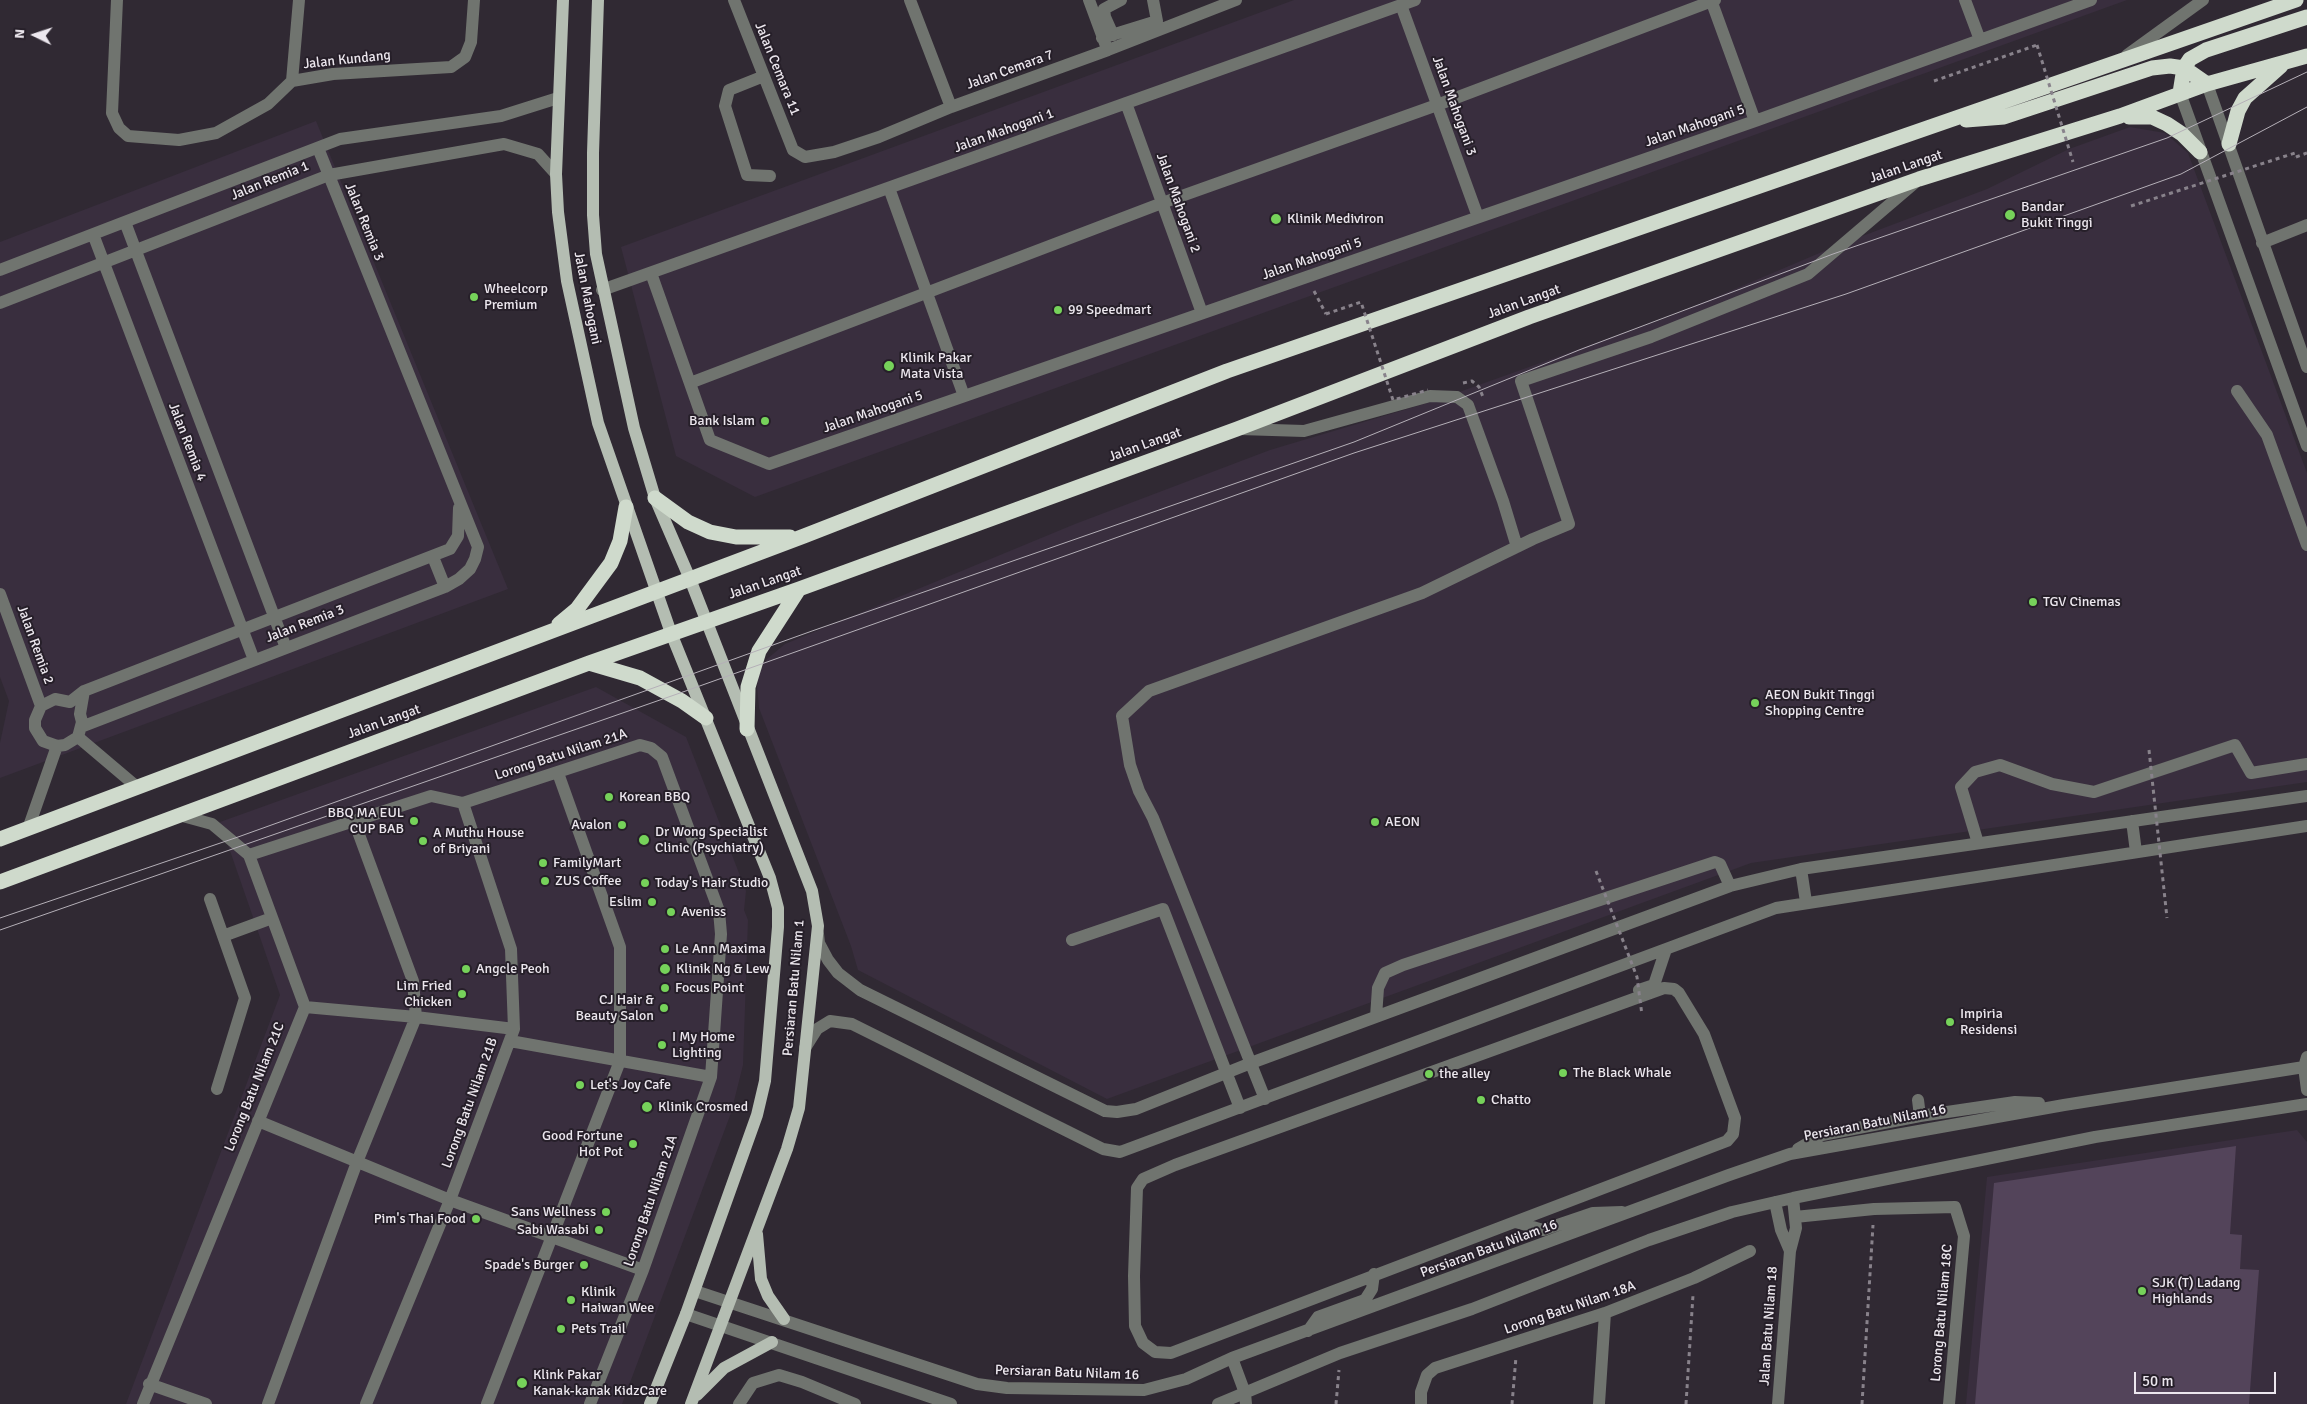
<!DOCTYPE html>
<html>
<head>
<meta charset="utf-8">
<style>
	body { margin:0 }
	#map { position:relative; width:2307px; height:1404px; overflow:hidden; background:#302933; font-family:Signika,sans-serif }
	canvas { display:block }
	.north { position:absolute; left:10px; top:10px; width:50px; height:50px; -webkit-text-stroke:4px #261f29; paint-order:stroke; rotate:274deg; font-size:14px; font-weight:700; line-height:20px; text-align:center; color:#ece7ee }
	.north::after { content:''; display:block; margin:auto; width:18px; height:22px; background:#ece7ee; clip-path:polygon(50% 0,100% 100%,50% 72%,0 100%) }
	.scale { position:absolute; left:2134px; top:1372px; width:142px; height:22px; box-sizing:border-box; border:2px solid #ece7ee; border-top:0; padding-left:6px; font-size:15px; line-height:18px; white-space:nowrap; color:#ece7ee; -webkit-text-stroke:4px #261f29; paint-order:stroke }
</style>
</head>
<body>
<div id="map">
<canvas width="2307" height="1404"></canvas>
<div class="north">N</div>
<div class="scale">50 m</div>
</div>
<script>
const c = document.querySelector('canvas').getContext('2d');
c.lineJoin = 'round';
function paint(path, color) { c.fillStyle = color; c.fill(path, 'evenodd'); }
const poly = rows => new Path2D(rows.map(r => 'M' + r).join(''));
function trace(path, color, width, dash) { c.strokeStyle = color; c.lineWidth = width; c.lineCap = dash ? 'butt' : 'round'; c.setLineDash(dash || []); c.stroke(path); }
function write(font, color, halo, rows, align = 'center') {
  c.font = font + ' Signika,sans-serif'; c.lineWidth = 4; c.setLineDash([]); c.textBaseline = 'middle'; c.strokeStyle = halo; c.fillStyle = color; for (const [text, x, y, turn = 0] of rows) {
    c.save(); c.translate(x, y); c.rotate((+turn || 0) * Math.PI / 180); c.textAlign = isNaN(turn) ? turn : align; if (halo) c.strokeText(text, 0, 0); c.fillText(text, 0, 0); c.restore();
  }
}
const built = poly([
	[1294,0,2127,0,755,497,676,456,621,247],
	[316,121,508,589,0,778,0,743,9,701,0,677,0,242],
	[2130,127,2165,133,2188,153,2307,473,2307,782,1751,863,1107,1099,858,970,851,946,759,708,757,687,759,671,767,659,785,644,1075,524,1270,450,1434,401,1669,317,1836,246,1987,189,2069,149],
	[596,687,686,737,746,891,744,910,748,920,743,1065,731,1113,622,1404,126,1404,280,995,220,822],
	[2297,1130,2307,1142,2307,1404,1966,1404,1987,1177]
]);
const green = poly([
	[2236,1146,2230,1234,2242,1235,2240,1269,2259,1270,2249,1404,1975,1404,1994,1183]
]);
const path = poly([
	[1934,81,2037,45],
	[2296,157,2307,153],
	[1314,291,1326,314],
	[1463,383,1472,381,1479,387,1483,397],
	[1336,1404,1339,1370],
	[1512,1404,1516,1357],
	[1686,1404,1693,1295],
	[1862,1404,1873,1225]
]);
const minor = poly([
	[117,0,112,113,119,128,128,136,179,140,216,133,268,104,292,81,333,74,451,67,465,57,471,42,474,0],
	[734,0,793,150,805,157,834,152,879,137,951,107,1108,50,1236,0],
	[910,0,951,107],
	[1089,0,1106,46],
	[1711,0,1755,121],
	[1965,0,1980,40],
	[1401,5,1478,217],
	[1113,35,1105,17,1104,9,1121,0],
	[1102,38,1157,21,1153,0],
	[2127,55,2203,0],
	[764,76,729,90,725,106,747,175,770,176],
	[292,81,299,0],
	[2207,84,2307,367],
	[2180,93,2307,446],
	[1126,103,1202,313],
	[889,188,964,396],
	[125,222,286,648],
	[93,234,254,660],
	[2262,243,2307,225],
	[0,270,340,139,501,116,558,98],
	[651,273,710,440,769,464,1755,121,2091,0],
	[602,290,1415,0],
	[0,303,329,175,504,144,538,154,556,174],
	[690,383,1162,203,1437,105,1715,0],
	[2237,391,2267,435,2307,545],
	[1240,429,1304,431,1430,396,1457,397,1468,405,1503,501,1517,547],
	[433,557,445,587],
	[0,594,41,706],
	[84,691,450,549,458,536,459,508],
	[84,691,80,714,82,722,78,737,65,745,57,746,43,741,35,728,35,720,41,706,55,699,70,702,84,691],
	[81,727,445,587,459,579,470,569,475,559,478,547,318,148],
	[78,737,137,787],
	[2132,821,2136,852],
	[28,829,57,746],
	[1978,843,1961,787,1975,772,2000,765,2052,784,2094,792,2235,745,2251,773,2307,764],
	[249,855,431,796,463,803,640,745,651,748,662,757,719,911,721,934,711,1077,643,1270,590,1404],
	[1801,869,1806,902],
	[210,899,245,998,217,1089],
	[818,934,819,943,828,960,838,973,860,990,1105,1111,1117,1112,1136,1109,1251,1063,1730,886,1801,869,2307,796],
	[223,936,272,918],
	[1072,940,1163,909,1240,1108],
	[1664,988,1674,989,1679,993,1704,1034,1735,1118,1733,1134,1727,1141,1171,1353,1155,1352,1143,1343,1135,1326,1134,1276,1137,1188,1143,1179,1175,1165,1664,988],
	[1639,990,1654,985,1666,949],
	[305,1007,416,1017,514,1029],
	[1376,1017,1378,988,1385,973,1403,965,1715,862,1720,864,1730,886],
	[510,1041,711,1077],
	[805,1048,817,1029,830,1021,852,1024,1103,1149,1120,1152,1776,908,2307,826],
	[2307,1057,2304,1067,2307,1090],
	[1265,1099,1153,818,1139,791,1130,765,1122,716,1149,691,1422,593,1533,539,1569,524,1521,381,1651,337,1808,274,1917,181],
	[1918,1100,1920,1116],
	[258,1121,450,1200,643,1270],
	[1798,1149,1822,1135,1920,1116,2015,1102,2039,1103],
	[1775,1202,1781,1230,1790,1251],
	[1795,1217,1874,1209,1955,1207,1964,1236,1949,1404],
	[1516,1222,1543,1230,1593,1213,1622,1212],
	[695,1291,977,1384,1007,1388,1144,1390,1186,1379,1232,1358,1729,1175,1790,1154,2064,1105,2304,1067],
	[686,1314,951,1404],
	[1308,1331,1318,1317,1365,1300,1372,1289,1374,1274],
	[1232,1358,1245,1393,1246,1404],
	[149,1384,206,1404],
	[143,1404,305,1007,249,855,212,824,179,815],
	[268,1404,357,1162,416,1017,413,981,354,821],
	[366,1404,450,1200,514,1029,511,949,463,803],
	[487,1404,620,1061,620,947,558,773],
	[739,1404,753,1383,779,1375,802,1382,855,1404],
	[1218,1404,1340,1353,1472,1309,1649,1240,1732,1212,1793,1198,2095,1137,2307,1104],
	[1421,1404,1421,1392,1427,1375,1435,1368,1605,1313,1694,1278,1750,1251],
	[1599,1404,1605,1313],
	[1778,1404,1790,1251,1796,1228,1793,1198]
]);
const major = poly([
	[563,0,556,174,558,212,567,281,598,423,671,633,770,878,778,908,778,927,765,1081,757,1115,686,1314,650,1404],
	[598,0,593,153,593,215,596,254,634,428,655,498,690,579,812,891,818,926,799,1108,787,1149,691,1404],
	[757,1234,761,1279,768,1296,784,1319],
	[697,1395,724,1368,772,1342]
]);
const highway = poly([
	[2180,93,2184,68,2190,59,2206,50,2307,17],
	[2129,117,2152,117,2167,124,2182,134,2200,152],
	[1966,120,2004,117,2152,68,2170,66,2184,68,2207,84],
	[2229,144,2238,111,2245,98,2281,66],
	[655,498,688,522,710,532,736,537,790,537],
	[559,624,577,609,611,563,620,541,626,507],
	[589,663,640,678,682,701,706,718],
	[747,729,748,687,759,651,799,589],
	[0,839,804,536,1227,371,2296,0],
	[0,882,589,663,799,589,1237,429,1529,317,1919,179,2120,116,2207,84,2307,56]
]);
const tram = poly([
	[0,918,238,837,812,631,1354,442,1579,350,1833,254,2167,138,2307,72],
	[0,930,680,693,1354,453,1846,294,2181,174,2307,107]
]);
const pathBridge = poly([
	[2037,45,2073,162],
	[2131,206,2295,153,2296,157],
	[1326,314,1361,302,1393,400,1428,390],
	[2149,750,2167,918],
	[1596,871,1637,977,1642,1015]
]);
const markers = [
	[2010,215,6,"#76d25a"],
	[1276,219,6,"#76d25a"],
	[474,297,5,"#76d25a"],
	[1058,310,5,"#76d25a"],
	[889,366,6,"#76d25a"],
	[765,421,5,"#76d25a"],
	[2033,602,5,"#76d25a"],
	[1755,703,5,"#76d25a"],
	[609,797,5,"#76d25a"],
	[414,821,5,"#76d25a"],
	[1375,822,5,"#76d25a"],
	[622,825,5,"#76d25a"],
	[644,840,6,"#76d25a"],
	[423,841,5,"#76d25a"],
	[543,863,5,"#76d25a"],
	[545,881,5,"#76d25a"],
	[645,883,5,"#76d25a"],
	[652,902,5,"#76d25a"],
	[671,912,5,"#76d25a"],
	[665,949,5,"#76d25a"],
	[466,969,5,"#76d25a"],
	[665,969,6,"#76d25a"],
	[665,988,5,"#76d25a"],
	[462,994,5,"#76d25a"],
	[664,1008,5,"#76d25a"],
	[1950,1022,5,"#76d25a"],
	[662,1045,5,"#76d25a"],
	[1563,1073,5,"#76d25a"],
	[1429,1074,5,"#76d25a"],
	[580,1085,5,"#76d25a"],
	[1481,1100,5,"#76d25a"],
	[647,1107,6,"#76d25a"],
	[633,1144,5,"#76d25a"],
	[606,1212,5,"#76d25a"],
	[476,1219,5,"#76d25a"],
	[599,1230,5,"#76d25a"],
	[584,1265,5,"#76d25a"],
	[2142,1291,5,"#76d25a"],
	[571,1300,5,"#76d25a"],
	[561,1329,5,"#76d25a"],
	[522,1383,6,"#76d25a"]
];
const streetNames = [
	["Jalan Kundang",347,60,-6],
	["Jalan Cemara 11",777,69,68],
	["Jalan Cemara 7",1010,70,-20],
	["Jalan Mahogani 3",1454,106,70],
	["Jalan Mahogani 5",1695,126,-19],
	["Jalan Mahogani 1",1004,131,-20],
	["Jalan Langat",1906,167,-19],
	["Jalan Remia 1",270,181,-22],
	["Jalan Mahogani 2",1178,203,70],
	["Jalan Remia 3",364,222,68],
	["Jalan Mahogani 5",1312,259,-19],
	["Jalan Mahogani",587,298,79],
	["Jalan Langat",1524,302,-20],
	["Jalan Mahogani 5",873,412,-19],
	["Jalan Remia 4",187,442,69],
	["Jalan Langat",1145,445,-20],
	["Jalan Langat",765,583,-19],
	["Jalan Remia 3",305,624,-21],
	["Jalan Remia 2",35,645,70],
	["Jalan Langat",384,722,-20],
	["Lorong Batu Nilam 21A",561,755,-18],
	["Persiaran Batu Nilam 1",794,988,-85],
	["Lorong Batu Nilam 21C",255,1087,-68],
	["Lorong Batu Nilam 21B",470,1103,-70],
	["Persiaran Batu Nilam 16",1875,1123,-11],
	["Lorong Batu Nilam 21A",651,1201,-71],
	["Persiaran Batu Nilam 16",1489,1249,-20],
	["Lorong Batu Nilam 18A",1570,1308,-19],
	["Lorong Batu Nilam 18C",1942,1313,-85],
	["Jalan Batu Nilam 18",1769,1326,-86],
	["Persiaran Batu Nilam 16",1067,1373,2]
];
const poiNames = [
	["Bandar",2021,207],
	["Bukit Tinggi",2021,223],
	["Klinik Mediviron",1287,219],
	["Wheelcorp",484,289],
	["Premium",484,305],
	["99 Speedmart",1068,310],
	["Klinik Pakar",900,358],
	["Mata Vista",900,374],
	["Bank Islam",755,421,"right"],
	["TGV Cinemas",2043,602],
	["AEON Bukit Tinggi",1765,695],
	["Shopping Centre",1765,711],
	["Korean BBQ",619,797],
	["BBQ MA EUL",404,813,"right"],
	["CUP BAB",404,829,"right"],
	["AEON",1385,822],
	["Avalon",612,825,"right"],
	["Dr Wong Specialist",655,832],
	["Clinic (Psychiatry)",655,848],
	["A Muthu House",433,833],
	["of Briyani",433,849],
	["FamilyMart",553,863],
	["ZUS Coffee",555,881],
	["Today's Hair Studio",655,883],
	["Eslim",642,902,"right"],
	["Aveniss",681,912],
	["Le Ann Maxima",675,949],
	["Angcle Peoh",476,969],
	["Klinik Ng & Lew",676,969],
	["Lim Fried",452,986,"right"],
	["Chicken",452,1002,"right"],
	["Focus Point",675,988],
	["CJ Hair &",654,1000,"right"],
	["Beauty Salon",654,1016,"right"],
	["Impiria",1960,1014],
	["Residensi",1960,1030],
	["I My Home",672,1037],
	["Lighting",672,1053],
	["The Black Whale",1573,1073],
	["the alley",1439,1074],
	["Let's Joy Cafe",590,1085],
	["Chatto",1491,1100],
	["Klinik Crosmed",658,1107],
	["Good Fortune",623,1136,"right"],
	["Hot Pot",623,1152,"right"],
	["Sans Wellness",596,1212,"right"],
	["Pim's Thai Food",466,1219,"right"],
	["Sabi Wasabi",589,1230,"right"],
	["Spade's Burger",574,1265,"right"],
	["SJK (T) Ladang",2152,1283],
	["Highlands",2152,1299],
	["Klinik",581,1292],
	["Haiwan Wee",581,1308],
	["Pets Trail",571,1329],
	["Klink Pakar",533,1375],
	["Kanak-kanak KidzCare",533,1391]
];
paint(built, '#392e3e');
paint(green, '#53445a');
trace(path, '#88828b', 3, [4, 4]);
trace(minor, '#70746f', 12);
trace(major, '#b4bdb2', 12);
trace(highway, '#cfdacc', 15);
trace(tram, '#b5b0b8', 1);
trace(pathBridge, '#88828b', 3, [4, 4]);
for (const [x, y, r, color] of markers) { const dot = new Path2D(); dot.arc(x, y, r, 0, 2 * Math.PI); c.fillStyle = color; c.fill(dot); trace(dot, '#261f29', 2); }
write('14px', '#ece7ee', '#261f29', streetNames);
write('14px', '#ece7ee', '#261f29', poiNames, 'left');
</script>
</body>
</html>
